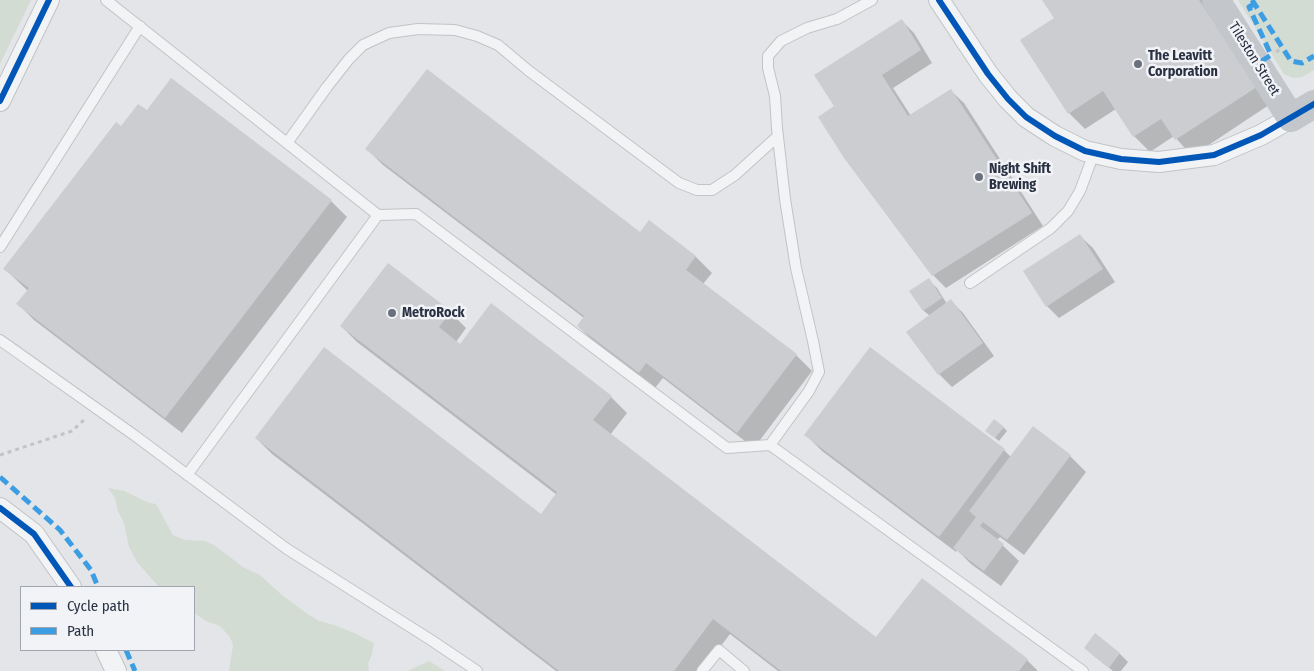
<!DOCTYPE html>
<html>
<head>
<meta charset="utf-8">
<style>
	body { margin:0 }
	#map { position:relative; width:1314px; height:671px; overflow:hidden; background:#e3e5e8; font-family:"Fira Sans Condensed",sans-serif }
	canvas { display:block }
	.legend { position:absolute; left:20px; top:586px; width:175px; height:65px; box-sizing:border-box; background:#f1f3f7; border:1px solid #a1a5af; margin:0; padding:6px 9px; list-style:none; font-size:15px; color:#293142 }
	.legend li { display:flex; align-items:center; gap:10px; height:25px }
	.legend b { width:25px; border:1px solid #a1a5af }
</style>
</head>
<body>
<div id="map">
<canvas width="1314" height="671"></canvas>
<ul class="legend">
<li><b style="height:6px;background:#0057b8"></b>Cycle path</li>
<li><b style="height:6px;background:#3d9de3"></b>Path</li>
</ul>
</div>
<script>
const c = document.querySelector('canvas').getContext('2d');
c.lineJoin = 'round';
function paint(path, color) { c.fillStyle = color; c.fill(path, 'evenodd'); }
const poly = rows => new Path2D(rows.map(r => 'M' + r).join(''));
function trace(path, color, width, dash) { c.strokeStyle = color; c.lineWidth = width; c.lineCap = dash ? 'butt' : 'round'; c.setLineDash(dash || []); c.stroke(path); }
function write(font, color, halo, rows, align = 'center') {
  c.font = font + ' "Fira Sans Condensed",sans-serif'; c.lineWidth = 5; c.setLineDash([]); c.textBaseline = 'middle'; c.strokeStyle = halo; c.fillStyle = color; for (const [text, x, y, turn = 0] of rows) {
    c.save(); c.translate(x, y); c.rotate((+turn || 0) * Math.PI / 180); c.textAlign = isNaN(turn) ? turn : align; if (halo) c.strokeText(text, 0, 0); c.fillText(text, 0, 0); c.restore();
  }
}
const green = poly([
	[0,0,31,0,0,64],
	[1238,0,1314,0,1314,70,1302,77,1293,78,1284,74],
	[108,488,124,491,149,503,156,504,173,535,185,540,205,541,214,545,243,567,260,575,283,596,309,615,319,621,334,625,354,633,374,643,372,654,368,664,369,671,229,671,233,645,230,637,220,626,206,621,194,613,194,587,159,587,137,562,129,547,124,523,118,511,115,498],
	[429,661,445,671,407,671]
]);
const shadow = poly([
	[1044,0,1204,0,1272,103,1192,156,1174,136,1150,152,1134,136,1116,109,1085,129,1069,113,1021,41,1056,18],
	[902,21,914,33,932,63,893,88,911,116,951,91,964,103,1043,226,946,288,933,275,845,158,835,107],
	[172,79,331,201,347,217,182,433,34,320,18,304,28,291,5,269,121,128,147,112],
	[367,149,640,234,649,222,696,257,712,273,703,284,796,355,812,371,754,448,663,378,655,388,594,342,578,326,584,318,383,165],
	[1080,236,1093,248,1115,282,1059,318,1047,306],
	[388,265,450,312,466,328,456,342,461,345,611,397,627,413,610,435,877,639,1027,660,1038,671,778,671,730,634,702,671,556,671,272,454,256,438,541,515,557,495,357,342,341,326],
	[928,280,937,288,947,304,951,301,963,313,994,356,952,387,939,374,908,332,930,316,924,311,911,291],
	[870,349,1004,450,1011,457,1070,456,1086,472,1024,555,1000,537,997,540,1019,561,1001,586,971,564,957,550,956,552,822,451,806,435],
	[1003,427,1007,431,999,441,990,434],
	[1095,635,1120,654,1128,662,1121,671,1113,671,1094,656,1085,648]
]);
const building = poly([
	[1042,0,1199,0,1257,87,1175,140,1161,119,1133,137,1103,91,1068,114,1020,40,1054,18],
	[902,19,921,50,882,75,908,116,951,89,1032,213,932,276,844,158,818,117,834,106,814,75],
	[427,69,640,232,649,220,696,256,686,270,797,354,737,433,646,363,639,373,577,326,584,316,365,149],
	[171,78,332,200,165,418,16,304,29,288,3,269,116,122,121,126,138,104,147,110],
	[1080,234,1103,269,1046,307,1023,271],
	[388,263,451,311,439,327,460,344,491,303,612,396,593,420,876,637,922,578,1028,659,1019,671,781,671,713,619,674,671,559,671,255,438,324,347,541,514,557,492,340,326],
	[929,278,942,298,923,311,909,291],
	[951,299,983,343,938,375,906,332],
	[870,347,1005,449,939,537,804,435],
	[994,419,1004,427,995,438,985,431],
	[1033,426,1071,455,1007,540,983,522,980,526,1004,544,984,571,953,548,976,517,969,511],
	[1095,633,1120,653,1109,668,1084,648]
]);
const path = poly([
	[1276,52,1282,48],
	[0,455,72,431,86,418]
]);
const service = poly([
	[106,0,378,215,187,475],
	[872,0,837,19,807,28,781,41,768,56,768,68,775,96,777,128,785,199,796,268,813,341,819,372,809,391,770,445,1083,671],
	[287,143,327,87,349,59,363,45,389,33,418,29,455,30,477,36,498,45,529,71,679,183,697,190,712,190,735,175,778,136],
	[378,215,416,214,727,448,770,445],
	[0,247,140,26],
	[970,283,1051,228,1068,211,1080,191,1094,153],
	[0,340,134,435,287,549,431,640,477,671],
	[702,671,719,650,744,671]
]);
const minor = poly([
	[939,0,988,74,1008,99,1026,117,1055,136,1085,151,1121,159,1159,162,1214,155,1261,135,1291,118],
	[0,101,49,0],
	[0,508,34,534,71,587],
	[106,650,116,671]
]);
const secondary = poly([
	[1216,0,1291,118,1314,104]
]);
const quiet = poly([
	[1252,0,1291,61,1302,63,1314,56],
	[1254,4,1249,7,1271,55,1257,64],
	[0,477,60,530,91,570,98,587],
	[126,650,135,671]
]);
const cycleway = poly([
	[939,0,988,74,1008,99,1026,117,1055,136,1085,151,1121,159,1159,162,1214,155,1261,135,1314,104],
	[0,101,49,0],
	[0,508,34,534,71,587]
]);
const markers = [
	[1138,64,5,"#6a707c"],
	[979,177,5,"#6a707c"],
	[392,313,5,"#6a707c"]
];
const poiNames = [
	["The Leavitt",1148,56],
	["Corporation",1148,72],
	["Night Shift",989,169],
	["Brewing",989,185],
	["MetroRock",402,313]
];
const streetNames = [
	["Tileston Street",1254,59,58]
];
paint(green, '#d3dcd3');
paint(shadow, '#0003');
paint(building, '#cbcdd0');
trace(service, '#c1c3c6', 12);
trace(minor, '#c1c3c6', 22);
trace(path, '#c2c3c8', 3, [4, 4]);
trace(service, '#f2f3f5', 10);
trace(minor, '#f2f3f5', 20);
trace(secondary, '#c3c6ca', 28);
trace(quiet, '#3d9de3', 5, [10, 5]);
trace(cycleway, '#0057b8', 6);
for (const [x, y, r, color] of markers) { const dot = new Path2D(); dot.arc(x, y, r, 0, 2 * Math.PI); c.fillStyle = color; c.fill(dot); trace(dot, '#f1f3f7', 2); }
write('bold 14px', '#293142', '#f1f3f7', poiNames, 'left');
write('14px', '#293142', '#f1f3f7', streetNames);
</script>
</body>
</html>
